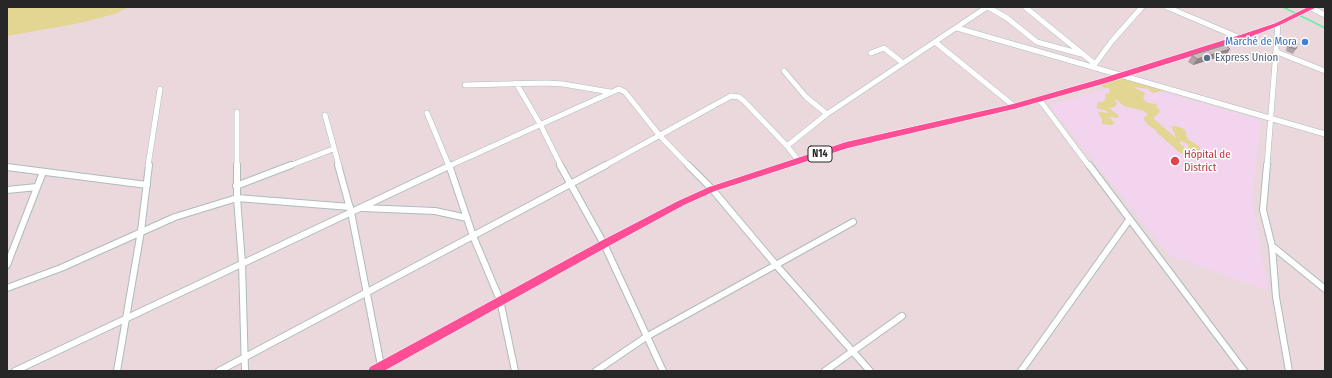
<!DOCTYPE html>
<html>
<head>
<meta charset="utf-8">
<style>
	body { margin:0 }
	#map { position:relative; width:1332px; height:378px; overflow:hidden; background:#ead8dd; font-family:"Fira Sans Condensed",sans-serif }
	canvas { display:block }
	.frame { position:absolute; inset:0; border:8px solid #272727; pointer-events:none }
</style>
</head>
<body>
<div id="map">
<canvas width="1332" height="378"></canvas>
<div class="frame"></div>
</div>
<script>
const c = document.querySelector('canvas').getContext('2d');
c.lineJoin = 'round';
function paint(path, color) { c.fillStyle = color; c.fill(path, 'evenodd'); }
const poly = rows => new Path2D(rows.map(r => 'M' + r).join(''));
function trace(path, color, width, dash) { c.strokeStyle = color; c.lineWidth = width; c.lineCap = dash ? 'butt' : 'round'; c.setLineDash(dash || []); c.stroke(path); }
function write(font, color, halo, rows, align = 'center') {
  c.font = font + ' "Fira Sans Condensed",sans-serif'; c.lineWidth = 3; c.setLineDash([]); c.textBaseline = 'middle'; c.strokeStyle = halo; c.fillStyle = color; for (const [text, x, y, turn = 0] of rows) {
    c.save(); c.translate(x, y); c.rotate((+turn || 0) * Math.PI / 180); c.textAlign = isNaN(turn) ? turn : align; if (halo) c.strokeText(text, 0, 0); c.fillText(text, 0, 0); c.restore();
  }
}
const medical = poly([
	[1130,83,1261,120,1252,201,1268,291,1169,255,1049,105]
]);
const green = poly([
	[7,7,129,7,115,14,75,24,7,36],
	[1116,76,1163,90,1154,93,1151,92,1149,89,1133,87,1145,93,1143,99,1148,103,1157,104,1156,107,1159,109,1160,112,1154,117,1154,119,1176,138,1174,132,1171,127,1176,126,1182,128,1186,131,1186,135,1188,139,1200,147,1200,150,1195,153,1190,151,1188,148,1188,144,1181,141,1179,143,1183,146,1186,151,1183,154,1179,152,1161,136,1157,133,1157,131,1148,125,1143,118,1148,115,1144,111,1124,106,1117,100,1114,100,1117,103,1115,107,1109,108,1119,116,1118,118,1109,117,1114,122,1113,125,1102,124,1102,119,1098,113,1100,112,1109,113,1107,111,1097,108,1097,104,1098,102,1103,102,1106,98,1105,94,1110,93,1109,88,1104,88,1099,83]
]);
const stream = poly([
	[1283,7,1325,28]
]);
const minorFar1 = poly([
	[988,7,1007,18,1037,42,1081,54],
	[1025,7,1095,64,1094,68],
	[1167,7,1240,38],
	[1311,8,1325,15],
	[957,28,1325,134],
	[935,42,1014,106],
	[1277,52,1325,71],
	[871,53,884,48,903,63],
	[1095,64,1112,41,1142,7],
	[784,71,806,97,827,114],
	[516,83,540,124,561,166],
	[465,85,546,83,563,84,610,92],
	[1039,99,1089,166],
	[237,112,237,166],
	[427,113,449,166],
	[325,115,339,166],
	[787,146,827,114,987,7],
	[148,166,160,89],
	[289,166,333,149],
	[449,166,619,89,625,92,660,136,689,166],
	[604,166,731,96,739,97,744,101,787,146,798,160],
	[1267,166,1278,24]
]);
const minor = poly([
	[237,165,237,198,242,263,245,371],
	[338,165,351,212,382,371],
	[449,165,473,236,500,300,515,371],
	[560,165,604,244,663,371],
	[688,165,712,189,776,265,870,371],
	[1089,165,1244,371],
	[1267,165,1263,210,1272,246,1276,297,1289,371],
	[7,167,147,185],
	[236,186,291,165],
	[7,190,37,187],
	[362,208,435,211,467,218],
	[1272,246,1325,289],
	[7,265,43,172],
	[7,288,61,268,175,217,237,198,350,207],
	[15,371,451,165],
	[117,371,141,231,149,165],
	[219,371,606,165],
	[596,371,646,337,853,222],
	[825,371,902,316],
	[1021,371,1129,220]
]);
const highway = poly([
	[1308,7,1317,7,1280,25,1243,40,1106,83,1014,109,848,148,715,191,684,205,607,247,384,371,368,371,370,367,601,241,678,201,709,187,846,142,1013,104,1100,79,1237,36,1276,23,1308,7]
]);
const wall = poly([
	[1290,41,1296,49,1293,54,1286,51,1287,46],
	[1230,49,1226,55,1193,65,1188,62,1192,55]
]);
const shadedWall = poly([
	[1230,49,1226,55,1193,65,1197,59]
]);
const building = poly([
	[1290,41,1298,44,1296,49,1289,47,1290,41],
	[1225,45,1230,49,1197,59,1192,55,1225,45]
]);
const markers = [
	[1305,42,4,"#3f7fe0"],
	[1207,58,4,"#5c6f8a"],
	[1175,161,5,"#e0444e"]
];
const shields = [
	[820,154,24]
];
const shieldNames = [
	["N14",820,154]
];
const shopNames = [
	["Marché de Mora",1297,42]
];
const serviceNames = [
	["Express Union",1215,58]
];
const healthNames = [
	["Hôpital de",1184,155],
	["District",1184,168]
];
paint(medical, '#f2d4ef');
paint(green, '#e3d592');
trace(stream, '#67f0a2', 1.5);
trace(minorFar1, '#acbcbb', 6);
trace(minor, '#acbcbb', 8);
trace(highway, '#fff', 1);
trace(minorFar1, '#fff', 5);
trace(minor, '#fff', 6);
paint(highway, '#ff4e95');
paint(wall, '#afa3a5');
paint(shadedWall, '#8f8486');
paint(building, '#ccbdc0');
trace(building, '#8f8486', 1);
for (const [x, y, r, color] of markers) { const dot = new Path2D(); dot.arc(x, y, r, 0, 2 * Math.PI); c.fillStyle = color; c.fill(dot); trace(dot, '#fff', 1.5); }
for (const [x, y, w] of shields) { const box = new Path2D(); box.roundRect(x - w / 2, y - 8, w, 16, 3); c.fillStyle = '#fff'; c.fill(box); trace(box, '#272727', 1); }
write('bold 10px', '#272727', null, shieldNames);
write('11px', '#366cbe', '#fff', shopNames, 'right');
write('11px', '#4e5e75', '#fff', serviceNames, 'left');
write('11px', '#be3a42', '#fff', healthNames, 'left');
</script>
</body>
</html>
